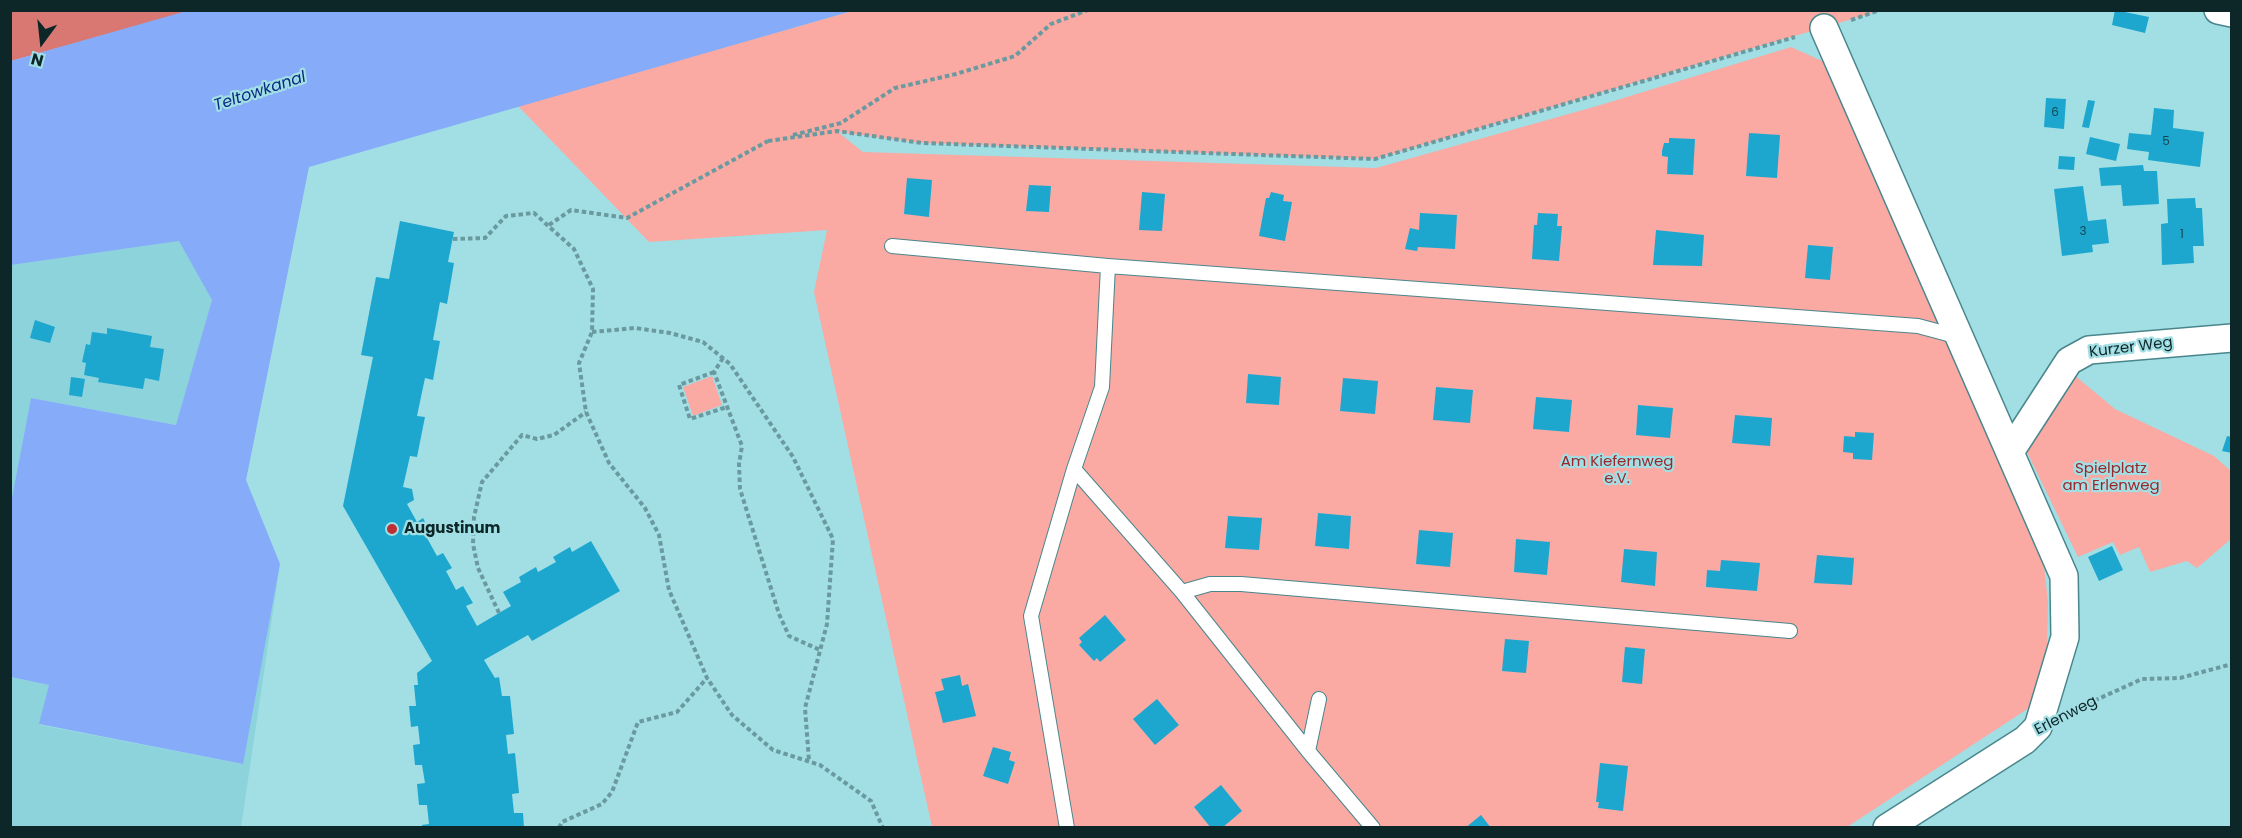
<!DOCTYPE html>
<html>
<head>
<meta charset="utf-8">
<style>
	body { margin:0 }
	#map { position:relative; width:2242px; height:838px; overflow:hidden; background:#a1dfe5; font-family:Poppins,sans-serif }
	canvas { display:block }
	.frame { position:absolute; inset:0; border:12px solid #0d2729; pointer-events:none }
	.north { position:absolute; left:12px; top:12px; width:60px; height:60px; -webkit-text-stroke:4px #a1dfe5; paint-order:stroke; rotate:195deg; font-size:16px; font-weight:700; line-height:24px; text-align:center; color:#0d2729 }
	.north::after { content:''; display:block; margin:auto; width:21px; height:27px; background:#0d2729; clip-path:polygon(50% 0,100% 100%,50% 72%,0 100%) }
</style>
</head>
<body>
<div id="map">
<canvas width="2242" height="838"></canvas>
<div class="frame"></div>
<div class="north">N</div>
</div>
<script>
const c = document.querySelector('canvas').getContext('2d');
c.lineJoin = 'round';
function paint(path, color) { c.fillStyle = color; c.fill(path, 'evenodd'); }
const poly = rows => new Path2D(rows.map(r => 'M' + r).join(''));
function trace(path, color, width, dash) { c.strokeStyle = color; c.lineWidth = width; c.lineCap = dash ? 'butt' : 'round'; c.setLineDash(dash || []); c.stroke(path); }
function write(font, color, halo, rows, align = 'center') {
  c.font = font + ' Poppins,sans-serif'; c.lineWidth = 4.5; c.setLineDash([]); c.textBaseline = 'middle'; c.strokeStyle = halo; c.fillStyle = color; for (const [text, x, y, turn = 0] of rows) {
    c.save(); c.translate(x, y); c.rotate((+turn || 0) * Math.PI / 180); c.textAlign = isNaN(turn) ? turn : align; if (halo) c.strokeText(text, 0, 0); c.fillText(text, 0, 0); c.restore();
  }
}
const built = poly([
	[180,241,212,300,177,425,31,398,11,503,11,265],
	[280,564,241,827,11,827,10,677,49,685,40,725,242,764]
]);
const green = poly([
	[852,11,1880,11,1375,159,922,143,838,132,863,152,1376,168,1597,106,1791,47,1829,64,2043,556,2048,602,2047,651,2029,708,1847,827,932,827,814,292,827,230,649,242,518,106],
	[2073,374,2115,409,2214,456,2231,471,2231,539,2197,568,2187,561,2150,572,2139,547,2120,555,2113,542,2078,557,2025,448],
	[712,376,722,405,693,416,683,387]
]);
const forest = poly([
	[11,11,190,11,11,61]
]);
const water = poly([
	[190,10,852,11,309,167,246,480,280,564,243,764,39,724,49,685,11,677,11,503,31,398,176,425,212,300,179,241,11,265,11,61]
]);
const building = poly([
	[2115,10,2149,17,2145,33,2112,25],
	[2046,98,2066,99,2064,129,2044,127],
	[2088,100,2095,101,2089,128,2082,127],
	[2154,108,2174,110,2173,128,2204,132,2200,167,2148,160,2149,152,2127,149,2129,133,2151,135],
	[1749,133,1780,135,1777,178,1746,176],
	[2090,137,2120,144,2116,161,2086,154],
	[1669,138,1695,139,1693,175,1667,174,1668,157,1662,156,1662,151,1664,143,1669,143],
	[2059,156,2075,157,2074,170,2058,169],
	[2143,165,2144,171,2157,171,2159,204,2123,206,2121,185,2101,186,2099,168],
	[907,178,932,180,929,217,904,214],
	[1029,185,1051,186,1049,212,1026,211],
	[2083,186,2088,221,2106,219,2109,243,2092,245,2093,252,2062,256,2054,189],
	[1142,192,1165,194,1162,231,1139,230],
	[1271,192,1284,195,1283,201,1292,202,1285,241,1259,236,1266,198,1269,198],
	[2195,198,2196,208,2202,208,2204,246,2193,246,2194,263,2162,265,2161,224,2168,223,2167,199],
	[1420,213,1457,215,1455,249,1418,247,1417,251,1405,249,1410,228,1419,230],
	[1538,213,1558,214,1557,226,1562,226,1559,261,1532,259,1534,225,1537,225],
	[400,221,454,232,448,262,454,263,447,304,440,302,433,340,440,341,433,380,425,378,417,416,425,417,417,457,410,456,403,487,412,489,414,500,407,504,417,522,423,518,432,535,427,538,437,556,443,553,452,568,446,571,456,590,463,586,473,603,466,606,477,626,511,606,503,592,521,582,519,577,536,567,538,572,556,562,553,557,570,547,572,552,591,541,620,591,532,641,528,635,484,660,495,678,499,677,502,696,510,696,514,734,506,735,508,754,515,753,519,793,512,794,514,813,523,813,524,828,422,828,422,825,429,824,427,805,419,805,417,784,425,783,422,765,415,765,413,745,420,744,418,726,411,727,409,706,416,706,414,685,418,685,417,673,432,661,343,506,373,357,361,355,376,277,389,279],
	[1656,230,1704,235,1702,266,1653,265],
	[1808,245,1833,247,1830,280,1805,278],
	[35,320,55,327,50,343,30,338],
	[107,328,152,336,150,347,164,349,159,381,145,378,143,389,98,382,99,378,84,375,86,363,82,362,86,344,90,345,92,332,107,334],
	[1248,374,1281,377,1279,405,1246,403],
	[71,377,85,379,82,397,69,395],
	[1343,378,1378,381,1375,414,1340,411],
	[1436,387,1473,390,1470,423,1433,420],
	[1536,397,1572,400,1569,432,1533,429],
	[1638,405,1673,408,1670,438,1636,435],
	[1735,415,1772,418,1770,446,1732,443],
	[1855,432,1874,433,1872,460,1853,459,1853,453,1843,452,1844,436,1855,437],
	[2227,436,2232,437,2232,453,2222,451],
	[1318,513,1351,516,1349,549,1315,546],
	[1228,516,1262,518,1259,550,1225,548],
	[1419,530,1453,533,1450,567,1416,564],
	[1516,539,1550,542,1547,575,1514,572],
	[2112,546,2123,570,2099,581,2088,557],
	[1624,549,1657,552,1655,586,1621,582],
	[1817,555,1854,558,1852,585,1814,583],
	[1721,560,1760,563,1757,591,1706,587,1707,570,1720,571],
	[1105,615,1126,640,1100,662,1097,658,1094,661,1079,645,1082,642,1079,638],
	[1505,639,1529,641,1526,673,1502,671],
	[1625,647,1645,649,1642,684,1622,682],
	[960,675,962,686,968,684,976,716,943,723,935,692,944,690,941,679],
	[1157,699,1179,725,1155,745,1133,719],
	[993,747,1011,752,1009,760,1015,762,1008,784,983,776],
	[1600,763,1628,766,1623,811,1598,808,1599,802,1596,802],
	[1221,785,1242,811,1222,828,1211,828,1194,807],
	[1481,815,1491,828,1465,828]
]);
const path = poly([
	[1851,20,1880,10],
	[793,135,841,123,895,88,956,74,1015,56,1051,24,1088,10],
	[768,141,837,131,922,143,1375,159,1795,37],
	[549,225,571,210,627,218,768,141],
	[453,239,485,238,506,216,534,213,574,249,593,289,592,332,579,363,586,412,609,463,645,508,659,535,669,590,707,678,732,715,773,750,820,765,871,801,883,828],
	[592,332,635,328,670,333,703,342,730,364,793,457,833,539,827,624,805,708,809,761],
	[723,358,714,372,742,446,739,464,740,489,779,614,789,636,820,650],
	[714,372,679,385,690,419,727,407],
	[499,613,478,568,473,544,474,517,482,482,522,435,537,439,554,435,586,412],
	[2074,710,2142,679,2180,678,2232,664],
	[559,828,562,822,602,804,612,792,638,722,677,712,707,678]
]);
const service = poly([
	[892,246,1108,266,1918,326,1959,337],
	[1074,469,1182,592,1308,751,1373,828],
	[1182,592,1210,584,1241,584,1790,631],
	[1308,751,1319,699],
	[1067,828,1031,616,1074,469,1102,387,1108,266]
]);
const minor = poly([
	[2218,10,2232,13],
	[1824,28,2064,576,2065,637,2038,727,2025,740,1887,828],
	[2010,452,2069,361,2089,350,2232,338]
]);
const markers = [
	[392,529,6,"#be2e33"]
];
const numberNames = [
	["6",2055,113],
	["5",2166,142],
	["3",2083,232],
	["1",2182,235]
];
const streetNames = [
	["Kurzer Weg",2131,348,-7],
	["Erlenweg",2066,716,-27]
];
const parkNames = [
	["Am Kiefernweg",1617,462],
	["e.V.",1617,479],
	["Spielplatz",2111,469],
	["am Erlenweg",2111,486]
];
const poiNames = [
	["Augustinum",404,529]
];
const waterNames = [
	["Teltowkanal",260,92,-18]
];
paint(built, '#8cd3db');
paint(green, '#faaaa3');
paint(forest, '#d97873');
paint(water, '#85abf9');
paint(building, '#1da7cf');
trace(service, '#49868c', 16);
trace(minor, '#49868c', 30);
trace(path, '#6a9a9f', 4, [4.5, 3]);
trace(service, '#fff', 14);
trace(minor, '#fff', 27);
for (const [x, y, r, color] of markers) { const dot = new Path2D(); dot.arc(x, y, r, 0, 2 * Math.PI); c.fillStyle = color; c.fill(dot); trace(dot, '#a1dfe5', 2); }
write('12px', '#114752', null, numberNames);
write('15px', '#0d2729', '#a1dfe5', streetNames);
write('15px', '#9a2629', '#a1dfe5', parkNames);
write('bold 15px', '#0d2729', '#a1dfe5', poiNames, 'left');
write('italic 16px', '#0a2981', '#a1dfe5', waterNames);
</script>
</body>
</html>
